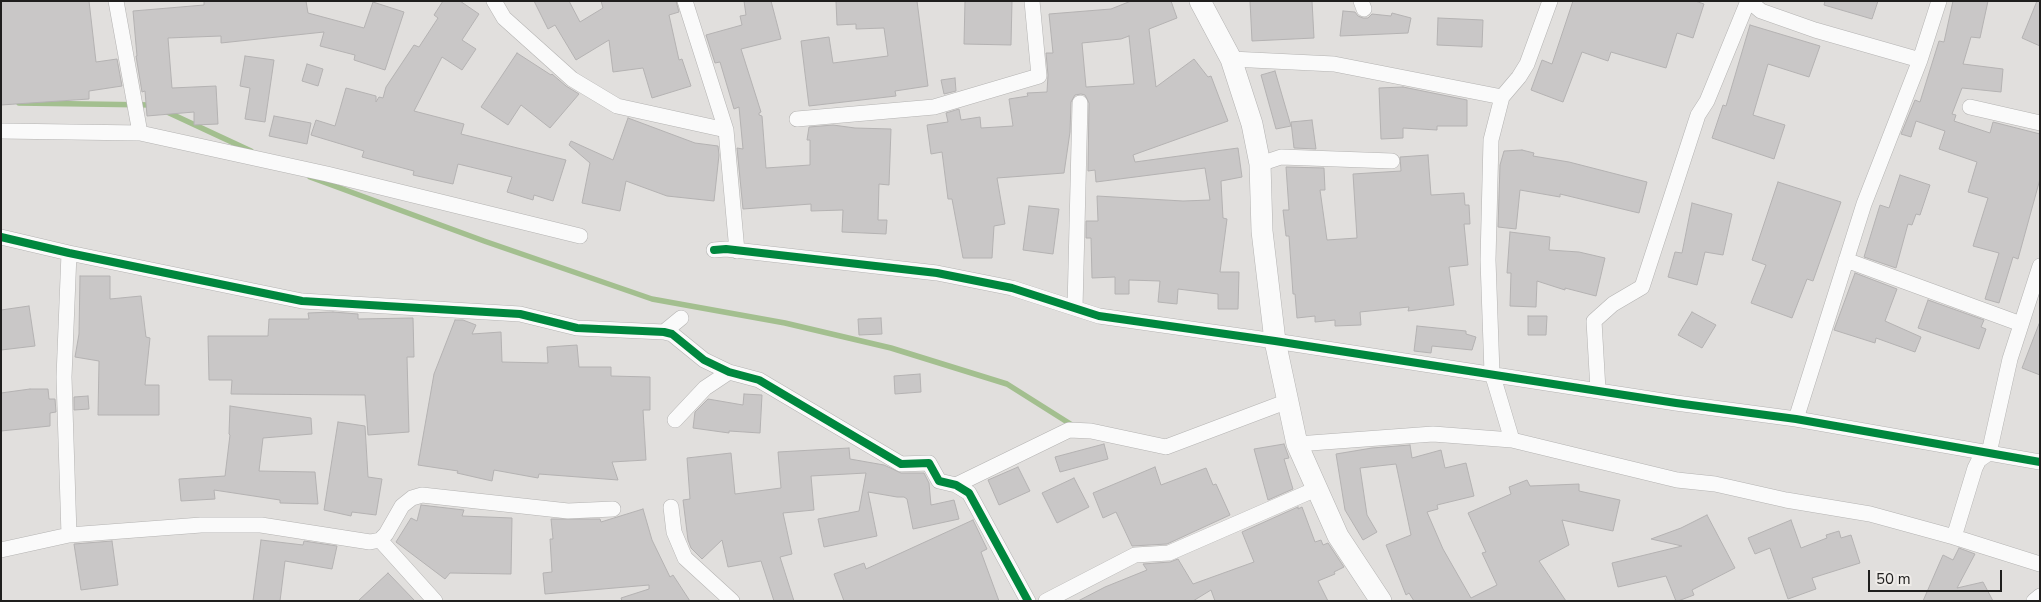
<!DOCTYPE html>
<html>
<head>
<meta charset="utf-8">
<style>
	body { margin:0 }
	#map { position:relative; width:2041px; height:602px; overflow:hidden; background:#e1dfdd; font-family:"Nunito Sans",sans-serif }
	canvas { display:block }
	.frame { position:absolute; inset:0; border:2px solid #1f1e1d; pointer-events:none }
	.scale { position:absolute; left:1868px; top:570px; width:134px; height:22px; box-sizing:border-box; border:2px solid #1f1e1d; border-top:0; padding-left:6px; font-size:15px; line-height:18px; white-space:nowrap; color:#1f1e1d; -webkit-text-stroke:4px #efece9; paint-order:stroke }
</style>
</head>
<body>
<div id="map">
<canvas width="2041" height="602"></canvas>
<div class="frame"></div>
<div class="scale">50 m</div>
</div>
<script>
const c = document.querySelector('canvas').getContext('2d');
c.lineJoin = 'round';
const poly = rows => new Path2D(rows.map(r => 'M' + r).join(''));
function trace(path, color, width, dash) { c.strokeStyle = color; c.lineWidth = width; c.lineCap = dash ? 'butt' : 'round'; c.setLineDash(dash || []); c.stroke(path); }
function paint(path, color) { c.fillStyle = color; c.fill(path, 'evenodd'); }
const stream = poly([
	[19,103,152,105],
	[165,111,251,151],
	[310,177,484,241,652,299,785,323,891,348,1007,384,1072,425]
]);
const building = poly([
	[1,1,89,1,96,62,117,59,122,86,89,91,89,99,1,105,1,1],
	[204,1,306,1,308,13,364,28,373,2,404,12,385,70,354,60,355,55,320,46,324,32,221,43,221,36,168,38,172,88,216,86,218,124,194,125,194,112,147,116,145,91,142,92,136,56,137,56,133,11,204,5,204,1],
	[443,1,460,1,479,14,462,40,476,49,462,70,442,57,414,111,464,124,461,134,566,160,553,201,534,195,533,200,507,192,512,177,458,164,453,184,413,175,414,171,362,157,364,151,311,135,316,120,335,126,346,88,376,96,376,102,379,97,383,98,386,87,414,45,419,47,438,18,434,15,443,1],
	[534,1,569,1,580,22,603,8,601,1,676,1,679,12,669,15,679,60,682,59,691,86,652,98,643,68,613,72,609,40,576,60,555,25,548,29,534,1],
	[744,1,771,1,781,39,741,49,761,112,759,113,759,115,762,116,766,168,810,165,810,140,807,140,809,127,833,125,855,128,891,129,889,185,879,184,878,220,887,220,886,234,842,232,843,210,811,211,811,204,743,209,737,148,743,149,739,107,734,109,720,62,715,63,706,35,742,25,740,16,746,15,744,1],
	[836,1,917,1,928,86,895,91,896,96,809,106,801,41,829,37,833,63,888,56,884,28,856,29,856,24,837,25,836,1],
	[965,1,1012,1,1011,45,964,44,965,1],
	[1131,1,1171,1,1177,18,1149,29,1156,87,1194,59,1208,77,1211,76,1228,121,1133,155,1135,162,1238,148,1242,177,1221,181,1223,218,1227,219,1220,272,1239,272,1238,309,1218,309,1218,294,1178,289,1177,304,1158,302,1160,281,1129,280,1129,294,1115,294,1115,277,1092,278,1091,238,1086,238,1086,221,1098,221,1097,196,1183,201,1210,200,1205,168,1096,182,1095,170,1088,171,1089,103,1085,95,1081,94,1075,95,1071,102,1070,132,1064,173,997,178,1005,224,994,226,992,258,963,258,952,199,948,199,942,152,931,154,927,125,948,122,946,113,959,109,961,120,980,117,981,128,1013,126,1009,99,1028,96,1027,93,1047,92,1048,75,1046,53,1053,53,1049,14,1111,9,1131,1],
	[1129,36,1134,84,1086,87,1082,43,1121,39,1129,36],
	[1250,1,1312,1,1314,38,1252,41,1250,1],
	[1573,1,1695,1,1704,4,1693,38,1677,33,1666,68,1611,52,1608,61,1582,52,1563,102,1531,90,1542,60,1552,64,1573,1],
	[1825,1,1878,1,1872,19,1824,5,1825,1],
	[1953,1,1988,1,1980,38,1971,37,1963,64,2003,69,2001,92,1962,88,1952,114,1956,115,1954,121,1990,133,1993,122,2040,134,2040,179,2018,259,2013,257,1999,303,1985,299,1999,253,1973,246,1988,198,1968,192,1977,162,1939,149,1945,131,1916,121,1911,137,1901,134,1915,100,1920,102,1939,41,1944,42,1953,1],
	[2037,1,2040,1,2040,46,2022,38,2037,1],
	[1343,11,1355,12,1358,16,1363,18,1368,18,1372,14,1391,16,1392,13,1411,18,1408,33,1340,36,1343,11],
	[1438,18,1483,20,1482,47,1437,45,1438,18],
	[1750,25,1820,46,1809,77,1768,64,1753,115,1785,125,1774,159,1712,138,1723,105,1726,106,1750,25],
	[517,53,551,75,552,74,566,86,579,94,550,128,521,105,508,125,481,107,517,53],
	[245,56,274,60,265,122,245,119,250,88,240,86,245,56],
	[307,64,323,69,318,86,302,81,307,64],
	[1275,71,1291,126,1276,129,1261,75,1275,71],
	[955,78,956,91,944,94,941,80,955,78],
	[1403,87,1467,100,1467,126,1437,126,1437,130,1403,128,1403,138,1381,139,1379,88,1403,87],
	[274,116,311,123,307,144,269,136,274,116],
	[628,118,695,143,718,146,719,155,714,201,667,196,626,181,620,211,582,203,590,163,569,145,571,141,613,160,628,118],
	[1312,120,1316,149,1294,148,1291,122,1312,120],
	[1522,150,1534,153,1533,156,1569,162,1647,182,1639,213,1560,194,1560,197,1520,190,1516,229,1498,227,1500,165,1504,151,1522,150],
	[1428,155,1431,195,1464,193,1465,205,1469,205,1470,224,1464,224,1468,265,1449,267,1454,305,1408,311,1409,307,1360,312,1361,325,1335,326,1335,320,1315,322,1315,316,1297,318,1295,294,1293,294,1289,236,1286,236,1283,210,1289,210,1286,167,1324,168,1325,190,1320,190,1327,240,1357,238,1353,174,1401,171,1400,157,1428,155],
	[1900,175,1930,185,1920,215,1916,214,1912,225,1908,224,1896,268,1864,257,1880,205,1889,208,1900,175],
	[1778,182,1841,202,1813,281,1807,279,1792,318,1751,303,1766,265,1752,260,1778,182],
	[1692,203,1732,214,1723,255,1705,252,1697,285,1668,277,1675,252,1682,253,1692,203],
	[1029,206,1059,209,1053,254,1023,250,1029,206],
	[1510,232,1550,237,1549,250,1579,252,1605,258,1596,296,1565,288,1565,290,1537,281,1536,307,1510,306,1511,273,1507,273,1510,232],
	[1855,273,1897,289,1885,321,1921,337,1915,352,1876,338,1875,343,1834,330,1855,273],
	[80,276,110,276,110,299,141,296,146,337,150,338,145,385,159,385,159,415,98,415,99,361,75,357,79,334,80,276],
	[1928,300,1984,320,1981,327,1986,329,1979,349,1918,328,1928,300],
	[29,306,35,346,1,350,1,310,29,306],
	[333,312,358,314,358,319,413,318,414,357,407,357,409,432,368,435,365,395,231,394,232,380,209,380,208,336,268,336,269,319,309,319,308,313,333,312],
	[1692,312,1716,325,1702,348,1678,335,1692,312],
	[1528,316,1547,316,1546,335,1528,335,1528,316],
	[881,318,882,334,859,335,858,319,881,318],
	[455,320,463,320,476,325,472,334,501,332,502,362,548,363,547,347,577,345,579,367,611,367,611,376,650,377,650,410,643,410,646,460,612,462,618,480,539,474,538,478,494,470,492,481,457,473,458,471,418,465,434,374,455,320],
	[2039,324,2040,324,2040,375,2022,368,2039,324],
	[1417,326,1466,331,1466,334,1476,337,1472,350,1432,346,1431,353,1414,351,1417,326],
	[920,374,921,392,895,394,894,376,920,374],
	[30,389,48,389,49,399,55,399,56,412,50,413,50,426,1,431,1,393,30,389],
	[744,394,762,395,760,433,729,431,729,433,693,428,695,412,708,399,743,405,744,394],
	[88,396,89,409,74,410,74,397,88,396],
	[230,406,311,418,312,434,263,438,259,471,315,472,318,504,280,503,280,500,214,490,215,499,181,501,179,479,225,476,230,435,229,434,230,406],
	[338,422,365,426,368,477,382,479,376,515,352,512,351,516,324,510,338,422],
	[1104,444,1108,459,1060,472,1055,457,1104,444],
	[1284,444,1289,458,1284,459,1293,489,1268,500,1254,449,1284,444],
	[1410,445,1412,458,1441,450,1445,468,1466,463,1474,496,1437,505,1438,509,1427,512,1443,549,1471,598,1497,585,1482,553,1486,552,1468,513,1511,494,1509,487,1527,480,1530,486,1579,484,1579,491,1620,500,1613,531,1562,520,1569,545,1539,561,1566,601,1414,601,1409,593,1406,595,1386,545,1411,535,1396,464,1360,468,1367,515,1377,532,1363,540,1345,510,1336,454,1372,448,1410,445],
	[849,448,850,459,884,465,901,473,924,473,929,483,931,505,954,500,959,519,913,529,907,499,904,497,897,497,868,492,877,536,824,547,818,519,859,511,866,473,811,476,814,510,783,513,792,554,780,557,794,601,774,601,761,561,728,567,722,540,702,559,691,548,688,540,683,500,690,499,687,458,731,453,735,494,781,488,778,452,849,448],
	[1018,467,1030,491,999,505,988,480,1018,467],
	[1155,467,1161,485,1206,468,1213,485,1216,484,1230,515,1167,544,1132,546,1116,512,1103,518,1093,493,1155,467],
	[1074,478,1089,507,1057,523,1042,493,1074,478],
	[421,505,464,510,462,516,512,518,511,574,450,573,445,579,396,542,411,518,417,521,421,505],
	[1298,507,1298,509,1302,507,1315,542,1321,540,1323,545,1328,543,1344,567,1334,572,1335,574,1318,581,1328,601,1215,601,1211,590,1193,601,1078,601,1105,587,1147,570,1143,564,1170,562,1178,559,1193,584,1254,562,1242,532,1298,507],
	[643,509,652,540,670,577,673,575,690,601,622,601,621,598,649,589,649,585,545,594,543,573,552,572,550,539,553,539,551,519,600,519,601,522,643,509],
	[1707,515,1735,568,1692,590,1694,595,1678,601,1676,601,1666,576,1618,587,1612,563,1682,546,1651,539,1681,528,1707,515],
	[973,520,987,549,981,552,999,601,844,601,834,574,864,563,866,569,973,520],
	[1791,520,1801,548,1827,538,1826,535,1839,531,1841,538,1851,535,1860,563,1812,578,1816,589,1788,599,1770,548,1755,554,1748,538,1791,520],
	[261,540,303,545,304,541,337,546,332,569,285,561,280,601,253,601,261,540],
	[112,541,118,585,81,590,74,544,112,541],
	[1959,548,1975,554,1957,588,1983,582,1993,601,1923,601,1943,555,1953,560,1959,548],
	[388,573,415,601,358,601,388,573]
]);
const street = poly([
	[116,1,140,133],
	[494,1,504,18,572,79,617,106,726,130],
	[685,1,726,130,737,251],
	[1361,1,1364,9],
	[1749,1,1761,11,1815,30,1920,60],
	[1231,59,1334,64,1502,97],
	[1970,107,2040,123],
	[797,119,934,107,1039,76,1032,1],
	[1,131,140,133,327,174,580,236],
	[1260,164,1281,157,1392,161],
	[1,237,69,253,302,301,520,314,577,328,664,332,672,334,704,360,729,372,759,380,901,464,929,463,939,481,956,485,969,493,1028,601],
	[714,250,726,249,937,273,1012,288,1099,316,1275,341,1676,403,1796,419,2040,462],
	[1846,260,2021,324],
	[1075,308,1080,103],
	[664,332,681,318],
	[1598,390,1594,321,1613,304,1642,287,1698,115,1707,101,1748,1],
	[1796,419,1864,204,1920,60,1939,1],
	[675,420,705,388,729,372],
	[1512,440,1492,373,1488,260,1491,140,1502,97,1519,77,1527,64,1550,1],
	[1297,444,1433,434,1512,440,1677,480,1715,484,1786,500,1870,514,1954,537,2040,564],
	[956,485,1069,430,1091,431,1166,447,1288,401],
	[671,507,674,532,685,558,732,601],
	[69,535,64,377,69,253],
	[1954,537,1975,468,1979,460,1989,453,2010,359,2040,266],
	[380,540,435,601],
	[1,550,69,535,201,525,261,525,370,542,380,540,386,534,402,506,412,498,422,495,568,511,613,509],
	[1046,601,1135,555,1169,553,1316,489],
	[2034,601,2040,596]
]);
const secondary = poly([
	[1200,1,1231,59,1252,124,1260,164,1262,231,1275,341,1297,444,1338,536,1381,601]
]);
const cycleway = poly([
	[1,237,69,253,302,301,520,314,577,328,664,332,672,334,704,360,729,372,759,380,901,464,929,463,939,481,956,485,969,493,1028,601],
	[714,250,726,249,937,273,1012,288,1099,316,1275,341,1676,403,1796,419,2040,462]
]);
trace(stream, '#a3bf8f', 5.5);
paint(building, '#c9c7c7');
trace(building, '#b4b2b2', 1);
trace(street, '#b4b3b2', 16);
trace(secondary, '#b4b3b2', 22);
trace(street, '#fafafa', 15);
trace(secondary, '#fafafa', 21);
trace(cycleway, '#00873e', 8);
</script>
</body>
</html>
